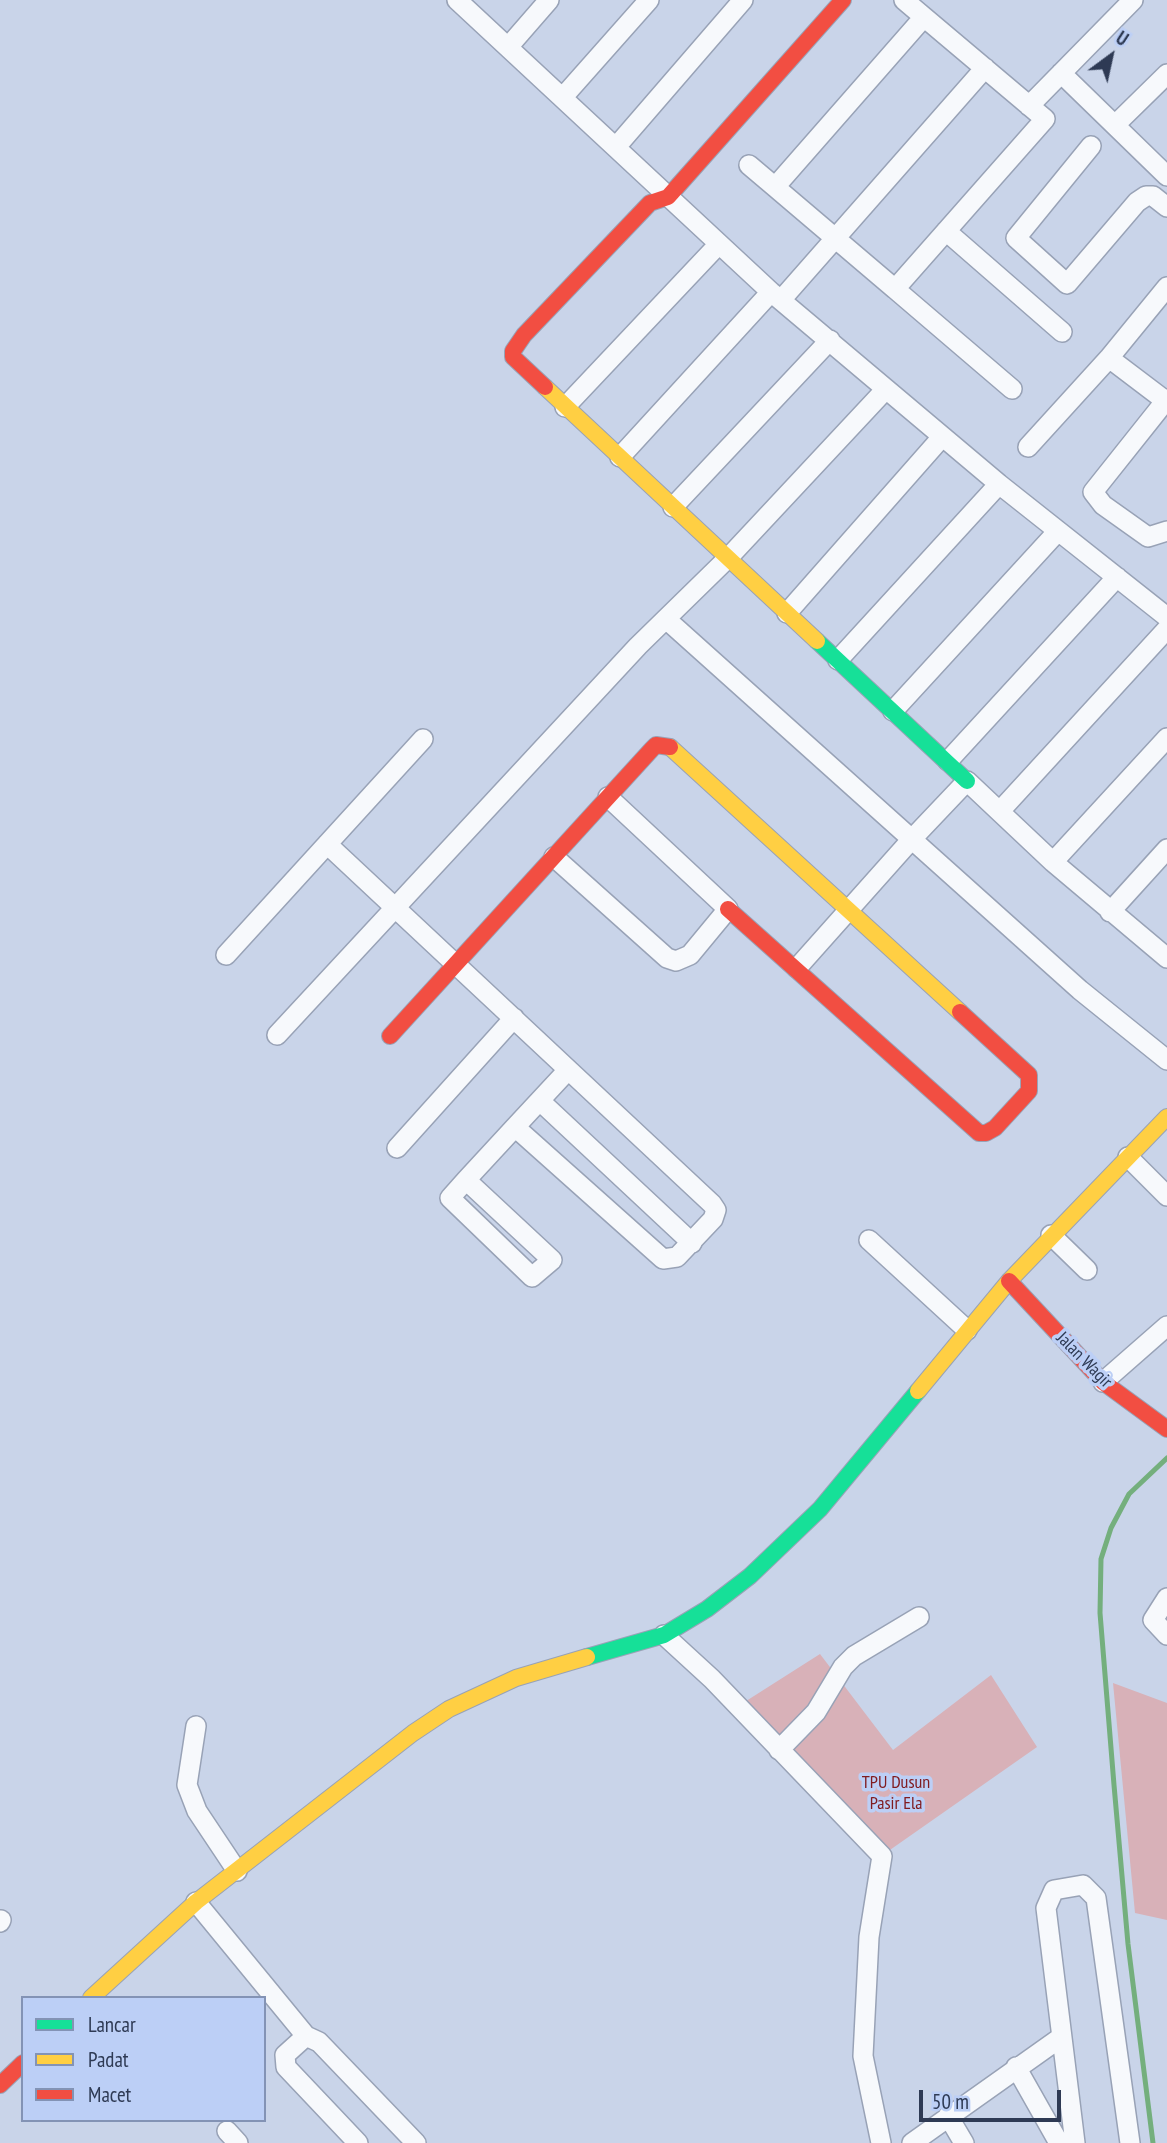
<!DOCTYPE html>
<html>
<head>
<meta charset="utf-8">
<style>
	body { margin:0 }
	#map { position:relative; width:1167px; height:2143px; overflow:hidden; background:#c9d4e9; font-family:"PT Sans Narrow",sans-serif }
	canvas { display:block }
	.legend { position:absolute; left:21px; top:1996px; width:245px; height:126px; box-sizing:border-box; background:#bccff6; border:2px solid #8393b5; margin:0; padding:9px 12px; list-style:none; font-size:21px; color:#2e3a54 }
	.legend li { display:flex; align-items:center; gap:14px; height:35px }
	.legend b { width:35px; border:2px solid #8393b5 }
	.north { position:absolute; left:1076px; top:21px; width:70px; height:70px; -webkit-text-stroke:5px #bccff6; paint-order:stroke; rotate:33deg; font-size:19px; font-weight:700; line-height:28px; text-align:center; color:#2e3a54 }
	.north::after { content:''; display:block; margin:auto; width:24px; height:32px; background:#2e3a54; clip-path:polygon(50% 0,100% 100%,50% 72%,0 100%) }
	.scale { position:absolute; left:919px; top:2090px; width:142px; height:32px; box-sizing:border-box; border:4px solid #2e3a54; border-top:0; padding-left:9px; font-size:21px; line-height:24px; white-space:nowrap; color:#2e3a54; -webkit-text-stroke:5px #bccff6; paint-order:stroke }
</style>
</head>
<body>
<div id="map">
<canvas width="1167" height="2143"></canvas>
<ul class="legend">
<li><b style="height:9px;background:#16e098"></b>Lancar</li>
<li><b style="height:9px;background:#ffcf43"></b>Padat</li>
<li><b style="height:9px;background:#f24e42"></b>Macet</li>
</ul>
<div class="north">U</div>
<div class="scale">50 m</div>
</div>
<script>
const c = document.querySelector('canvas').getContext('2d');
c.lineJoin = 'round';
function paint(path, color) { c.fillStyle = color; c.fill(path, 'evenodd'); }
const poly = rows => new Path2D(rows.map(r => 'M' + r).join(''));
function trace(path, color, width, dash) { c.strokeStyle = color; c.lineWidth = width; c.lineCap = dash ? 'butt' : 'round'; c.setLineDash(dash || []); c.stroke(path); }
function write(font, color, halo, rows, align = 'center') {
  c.font = font + ' "PT Sans Narrow",sans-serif'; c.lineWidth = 7; c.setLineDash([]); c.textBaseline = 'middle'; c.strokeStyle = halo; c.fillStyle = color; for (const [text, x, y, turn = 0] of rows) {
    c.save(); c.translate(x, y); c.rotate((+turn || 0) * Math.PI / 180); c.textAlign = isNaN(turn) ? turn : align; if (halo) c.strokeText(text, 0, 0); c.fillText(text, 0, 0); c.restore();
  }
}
const green = poly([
	[820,1654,893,1750,991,1675,1037,1747,887,1852,743,1703],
	[1113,1683,1167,1703,1167,1920,1135,1913]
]);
const stream = poly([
	[1153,2143,1128,1944,1114,1785,1100,1613,1101,1559,1111,1528,1129,1494,1167,1458]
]);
const street = poly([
	[457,0,771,292,999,484,1167,617],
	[904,0,924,17,1045,119,895,289,775,187,924,17],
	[509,46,549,0],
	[1061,73,1167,176],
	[563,97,649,0],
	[1029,106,1133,0],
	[1115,125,1167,74],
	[1091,146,1016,238,1067,284,1137,202,1146,196,1153,196,1167,207],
	[616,147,743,0],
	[749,165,775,187],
	[946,231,1062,332],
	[895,289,1012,389],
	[781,300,985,68],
	[1109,358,1167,287],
	[1167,399,1093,492,1103,505,1148,537,1167,531],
	[565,407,718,245],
	[1028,447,1109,358,1167,402],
	[620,457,771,292],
	[673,507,830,340],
	[787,613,942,437],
	[666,619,1080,990,1167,1060],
	[838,660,999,484],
	[893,711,1058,531],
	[948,761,1117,577],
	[1000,811,1167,629],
	[327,844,712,1204,716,1210,713,1219,677,1257,663,1259,515,1127,568,1070],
	[554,857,667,958,676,961,690,955,728,909,608,797],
	[1053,862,1167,738],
	[1110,912,1167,849],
	[226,955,423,739],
	[797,968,911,840,967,781,1053,862,1167,958],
	[277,1035,638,646,729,557,886,389],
	[540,1101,692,1243],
	[397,1148,514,1018],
	[1128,1157,1167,1196],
	[466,1180,552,1260,532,1277,450,1198,466,1180,515,1127],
	[1051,1235,1087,1270],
	[869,1240,967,1330],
	[1103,1382,1167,1326],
	[1167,1598,1153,1620,1167,1635],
	[664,1635,712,1679,882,1856,869,1937,863,2056,881,2143],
	[196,1726,187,1785,197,1811,237,1871],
	[779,1750,816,1712,843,1667,854,1656,919,1617],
	[196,1902,306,2036,319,2042,416,2143],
	[0,1922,1,1920],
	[306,2036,285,2055,286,2067,358,2143],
	[1016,2067,1059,2143],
	[948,2116,964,2143],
	[227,2131,238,2143],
	[912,2143,1060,2038],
	[1075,2143,1046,1908,1054,1890,1083,1885,1096,1898,1130,2143]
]);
const fast = poly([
	[817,641,967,781],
	[587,1657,664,1635,707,1609,750,1576,820,1509,918,1391]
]);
const slow = poly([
	[545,387,817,641],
	[670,747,960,1012],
	[918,1391,1009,1281,1167,1117],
	[91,1998,196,1902,413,1733,449,1709,516,1678,587,1657]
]);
const jam = poly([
	[545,387,513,357,513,351,524,335,650,203,668,197,843,0],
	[728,909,979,1133,986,1133,995,1128,1029,1091,1029,1075,960,1012],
	[390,1036,652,749,656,745,670,747],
	[1009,1281,1103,1382,1167,1429],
	[0,2085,23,2063]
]);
const streetNames = [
	["Jalan Wagir",1084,1360,45]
];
const parkNames = [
	["TPU Dusun",896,1783],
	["Pasir Ela",896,1804]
];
paint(green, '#d8b1b8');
trace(stream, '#74af7d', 5);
trace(street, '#98a2b6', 22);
trace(fast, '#98a2b6', 18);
trace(slow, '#98a2b6', 18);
trace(jam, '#98a2b6', 18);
trace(street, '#f7f9fc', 19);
trace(fast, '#16e098', 16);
trace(slow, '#ffcf43', 16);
trace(jam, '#f24e42', 16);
write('18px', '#2e3a54', '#bccff6', streetNames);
write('18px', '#801c21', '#bccff6', parkNames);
</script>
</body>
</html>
